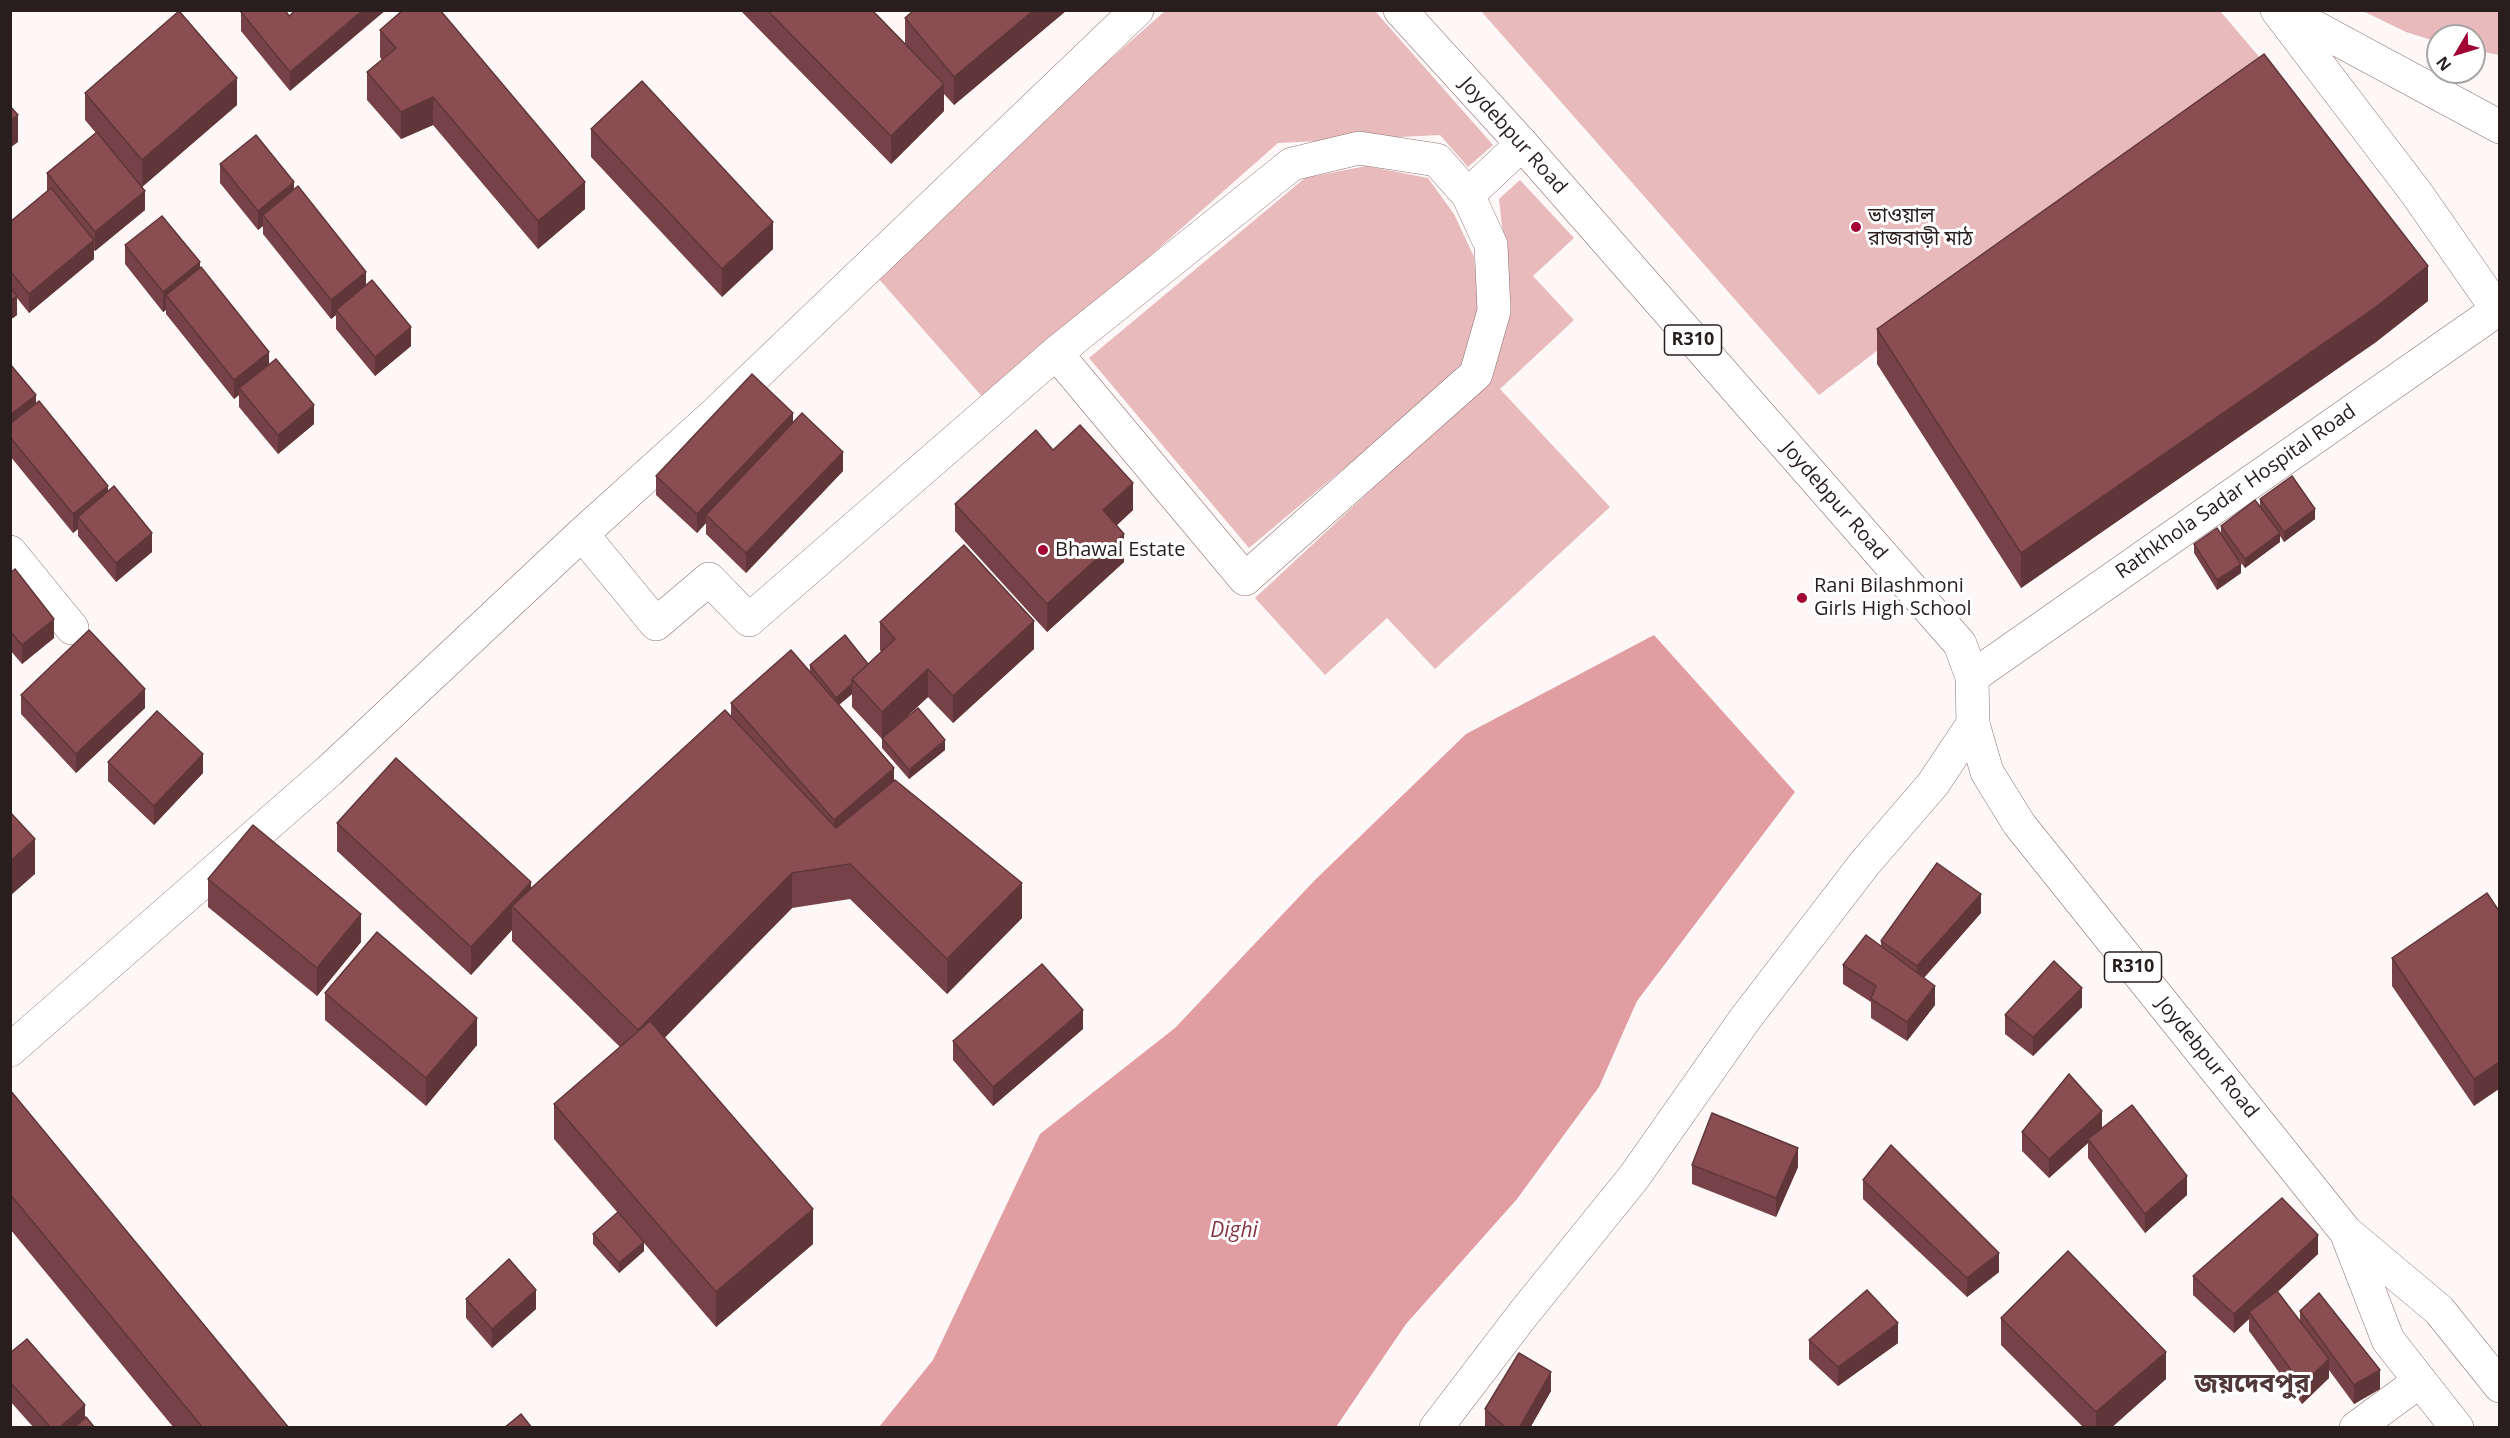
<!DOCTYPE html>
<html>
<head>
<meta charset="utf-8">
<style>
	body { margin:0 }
	#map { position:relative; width:2510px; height:1438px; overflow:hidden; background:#fef7f7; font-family:"Open Sans",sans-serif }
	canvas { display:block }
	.frame { position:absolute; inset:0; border:12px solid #291d1e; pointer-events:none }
	.north { position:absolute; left:2426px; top:24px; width:60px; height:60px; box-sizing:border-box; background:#fff; border:2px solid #a9a5a5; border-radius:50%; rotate:232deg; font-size:16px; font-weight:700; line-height:24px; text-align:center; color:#291d1e }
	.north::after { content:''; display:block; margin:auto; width:21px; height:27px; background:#a20234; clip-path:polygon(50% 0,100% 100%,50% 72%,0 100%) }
</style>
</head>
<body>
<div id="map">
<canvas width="2510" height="1438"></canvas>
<div class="frame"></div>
<div class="north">N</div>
</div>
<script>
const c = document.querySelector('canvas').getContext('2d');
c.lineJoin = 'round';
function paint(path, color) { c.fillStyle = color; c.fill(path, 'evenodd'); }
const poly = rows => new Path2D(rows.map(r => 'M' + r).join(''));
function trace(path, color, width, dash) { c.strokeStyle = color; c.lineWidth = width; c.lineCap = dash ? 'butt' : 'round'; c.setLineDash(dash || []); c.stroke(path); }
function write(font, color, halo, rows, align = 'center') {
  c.font = font + ' "Open Sans","Noto Sans Bengali",sans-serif'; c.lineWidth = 6; c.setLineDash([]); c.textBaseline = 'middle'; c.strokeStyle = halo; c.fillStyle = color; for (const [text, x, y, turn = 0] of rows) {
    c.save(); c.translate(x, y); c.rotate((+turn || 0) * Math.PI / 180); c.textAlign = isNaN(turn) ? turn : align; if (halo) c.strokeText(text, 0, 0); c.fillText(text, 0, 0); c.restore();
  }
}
const green = poly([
	[1165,11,1375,11,1493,145,1468,167,1440,135,1278,143,986,401,871,270],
	[1481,11,2220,11,2261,59,1819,395],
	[2363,11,2499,11,2499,55,2474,50,2474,36,2438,36,2438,42,2406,32],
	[1366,166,1428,178,1454,214,1474,257,1479,312,1461,370,1249,548,1089,358,1305,178],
	[1520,180,1574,238,1533,276,1574,320,1500,389,1610,507,1435,669,1387,618,1325,675,1255,598,1484,385,1511,306,1499,199]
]);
const water = poly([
	[1654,635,1795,792,1637,1001,1599,1087,1517,1199,1406,1324,1336,1427,879,1427,933,1360,1040,1134,1175,1028,1315,880,1466,734]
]);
const minor = poly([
	[2277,10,2417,194,2497,309],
	[2283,10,2500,127],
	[1468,195,1437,160,1359,148,1292,164,1056,353,1245,579,1476,374,1494,311,1491,245,1468,195,1522,144],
	[582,534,656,624,709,579,749,620,1056,353],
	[10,552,72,628],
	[10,1050,329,771,582,534,716,413,1137,10],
	[1436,1428,1524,1313,1634,1177,1745,1019,1865,863,1933,784,1973,724],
	[2356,1428,2420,1381]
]);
const major = poly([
	[1400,10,1522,144,1960,644,1972,677,1973,724,1987,772,2019,824,2346,1232,2439,1310,2500,1386],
	[1972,677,2500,308],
	[2348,1237,2388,1340,2457,1428]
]);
const wall = poly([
	[296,10,290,91,241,31,241,12,289,16],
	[740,10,872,10,905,44,905,18,1067,10,954,105,944,94,944,111,891,164],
	[380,30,585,209,538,249,433,125,401,139,367,100,367,72,382,60,380,57],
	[85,93,237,105,142,187,145,210,95,251,94,250,94,259,29,313,17,298,17,315,10,320,10,222,47,192,47,173,96,133,85,120],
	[591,129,773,249,722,297,591,157],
	[220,164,294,190,366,285,411,346,375,376,336,329,336,315,331,319,263,234,263,226,258,230,220,183],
	[125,245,200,268,269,365,314,424,278,454,239,407,239,395,234,399,166,314,166,310,163,312,125,264],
	[2428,301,2376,342,2021,588,1877,364,1877,329],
	[10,364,36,404,108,492,152,552,116,582,78,536,78,529,73,533,10,456],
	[793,422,843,471,746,573,706,534,706,523,697,533,656,495,656,476],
	[1053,450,1133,510,1116,526,1124,562,1047,632,955,531,955,504],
	[2260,499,2315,519,2284,542,2280,536,2280,542,2245,568,2239,560,2241,573,2217,590,2194,553,2194,544,2221,533,2221,526,2260,506],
	[10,573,54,638,22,664,10,650],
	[880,622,1034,649,953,723,928,697,899,724,945,750,909,779,882,748,882,739,852,707,852,694,839,705,894,781,1022,918,947,994,850,899,792,908,664,1038,813,1244,716,1327,644,1243,644,1251,619,1273,593,1244,593,1234,618,1213,554,1139,554,1104,620,1047,512,941,512,930,471,975,337,851,337,823,531,888,731,717,731,703,810,672,810,665,868,664,881,652,880,650],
	[21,695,145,708,76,773,21,714],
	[108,762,203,773,154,825,108,781],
	[208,879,361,942,317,996,208,907],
	[2487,893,2474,1106,2392,986,2392,958],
	[1981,913,1924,978,1935,1005,1907,1041,1871,1018,1871,1002,1843,984,1843,965,1881,946,1881,941],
	[325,993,477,1045,426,1106,325,1020],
	[2082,1007,2033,1056,2005,1034,2005,1015],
	[1083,1029,993,1106,953,1060,953,1041],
	[10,1090,289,1428,174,1428,10,1229],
	[2102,1128,2187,1195,2145,1233,2088,1158,2088,1143,2049,1178,2022,1151,2022,1132],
	[1692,1165,1798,1167,1776,1217,1692,1184],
	[1863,1180,1999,1272,1967,1297,1863,1199],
	[2318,1254,2277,1292,2300,1321,2300,1311,2380,1389,2354,1404,2329,1370,2329,1378,2302,1404,2249,1331,2249,1319,2234,1333,2193,1295,2193,1276],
	[466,1299,536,1309,492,1348,466,1318],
	[2001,1318,2166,1379,2111,1428,2084,1428,2001,1345],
	[1809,1340,1898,1343,1838,1386,1809,1359],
	[10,1353,85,1418,95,1428,34,1428,10,1401],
	[1551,1391,1530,1428,1485,1428,1485,1409]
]);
const shadedWall = poly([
	[363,10,386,10,290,91,290,72],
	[1034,10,1067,10,954,105,954,77],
	[237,78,237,105,142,187,142,160],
	[944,84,944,111,891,164,891,136],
	[433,97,433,125,401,139,401,112],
	[18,115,18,142,10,148,10,121],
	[294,182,294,201,263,215,263,226,258,230,258,211],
	[585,182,585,209,538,249,538,221],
	[145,191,145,210,95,251,95,232],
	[773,222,773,249,722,297,722,269],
	[94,240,94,259,29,313,29,294],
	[200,262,200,281,166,295,166,310,163,312,163,292],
	[2428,266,2428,301,2376,342,2021,588,2021,553],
	[366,272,366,291,336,310,336,315,331,319,331,300],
	[17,296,17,315,10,320,10,301],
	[411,327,411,346,375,376,375,357],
	[269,352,269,371,239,388,239,395,234,399,234,380],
	[36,395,36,414,10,434,10,415],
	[314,405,314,424,278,454,278,435],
	[793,413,793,432,706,515,706,523,697,533,697,514],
	[843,452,843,471,746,573,746,553],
	[1133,483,1133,510,1103,538,1103,510],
	[108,486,108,505,78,517,78,529,73,533,73,514],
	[2315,509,2315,519,2284,542,2284,532],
	[152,533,152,552,116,582,116,563],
	[2280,533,2280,542,2245,568,2245,559],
	[1124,534,1124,562,1047,632,1047,604],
	[2241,564,2241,573,2217,590,2217,580],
	[54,619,54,638,22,664,22,645],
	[1034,621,1034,649,953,723,953,696],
	[928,669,928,697,882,739,882,712],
	[852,684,852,694,836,707,836,698],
	[145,689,145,708,76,773,76,754],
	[945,740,945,750,909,779,909,770],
	[203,754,203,773,154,825,154,806],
	[894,768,894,795,834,847,834,820],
	[35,839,35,874,10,896,10,861],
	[792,873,792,908,638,1065,638,1030],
	[531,882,531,909,512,906,512,930,471,975,471,947],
	[1022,883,1022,918,947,994,947,959],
	[1981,894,1981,913,1917,985,1917,966],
	[361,914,361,942,317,996,317,968],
	[1935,986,1935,1005,1907,1041,1907,1022],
	[2082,988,2082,1007,2033,1056,2033,1037],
	[1083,1010,1083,1029,993,1106,993,1087],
	[477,1018,477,1045,426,1106,426,1078],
	[2499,1062,2499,1089,2474,1106,2474,1079],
	[2102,1111,2102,1130,2088,1139,2088,1143,2049,1178,2049,1159],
	[1798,1148,1798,1167,1776,1217,1776,1198],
	[2187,1176,2187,1195,2145,1233,2145,1214],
	[813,1209,813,1244,716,1327,716,1292],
	[2318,1235,2318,1254,2252,1316,2249,1312,2249,1319,2234,1333,2234,1314],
	[644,1242,644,1251,619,1273,619,1263],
	[1999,1253,1999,1272,1967,1297,1967,1278],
	[536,1290,536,1309,492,1348,492,1329],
	[1898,1323,1898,1343,1838,1386,1838,1367],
	[2166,1352,2166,1379,2111,1428,2096,1428,2096,1412],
	[2329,1359,2329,1378,2302,1404,2302,1385],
	[2380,1370,2380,1389,2354,1404,2354,1385],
	[1551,1372,1551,1391,1530,1428,1519,1428],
	[85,1405,85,1424,80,1428,59,1428]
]);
const building = poly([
	[243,10,285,10,289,16,296,10,363,10,290,72,241,12,243,10],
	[403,10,440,10,585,182,538,221,433,97,401,112,367,72,396,48,380,30,403,10],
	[767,10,872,10,944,84,891,136,767,10],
	[914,10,1034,10,954,77,905,18,914,10],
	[179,11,237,78,142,160,85,93,179,11],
	[2264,54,2428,266,2376,307,2021,553,1877,329,2264,54],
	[642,81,773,222,722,269,591,129,642,81],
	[10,106,18,115,10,121,10,106],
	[97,132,145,191,95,232,47,173,97,132],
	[256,135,294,182,258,211,220,164,256,135],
	[298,186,366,272,331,300,263,215,298,186],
	[51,188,94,240,29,294,10,271,10,222,51,188],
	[162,216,200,262,163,292,125,245,162,216],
	[201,267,269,352,234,380,166,295,201,267],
	[372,280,411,327,375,357,336,310,372,280],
	[10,287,17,296,10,301,10,287],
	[276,359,314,405,278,435,239,388,276,359],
	[10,364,36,395,10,415,10,364],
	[752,374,793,413,697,514,656,476,752,374],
	[39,401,108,486,73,514,10,437,10,424,39,401],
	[802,413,843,452,746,553,706,515,802,413],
	[1080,425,1133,483,1103,510,1124,534,1047,604,955,504,1036,430,1053,450,1080,425],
	[2292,476,2315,509,2284,532,2260,499,2292,476],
	[114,486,152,533,116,563,78,517,114,486],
	[2255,500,2280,533,2245,559,2221,526,2255,500],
	[2217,528,2241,564,2217,580,2194,544,2217,528],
	[964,545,1034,621,953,696,928,669,882,712,852,679,895,639,880,622,964,545],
	[15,569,54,619,22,645,10,631,10,573,15,569],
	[89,630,145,689,76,754,21,695,89,630],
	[845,635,868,664,852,679,852,684,836,698,810,665,845,635],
	[791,650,894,768,834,820,731,703,791,650],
	[918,708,945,740,909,770,882,738,918,708],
	[725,710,836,828,895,780,1022,883,947,959,850,864,792,873,638,1030,512,906,725,710],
	[157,711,203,754,154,806,108,762,157,711],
	[396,758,531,882,471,947,337,823,396,758],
	[10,812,35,839,10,861,10,812],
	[253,825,361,914,317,968,208,879,253,825],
	[1937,863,1981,894,1917,966,1881,941,1937,863],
	[2487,893,2499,911,2499,1062,2474,1079,2392,958,2487,893],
	[377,932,477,1018,426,1078,325,993,377,932],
	[1866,935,1935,986,1907,1022,1871,999,1876,986,1843,965,1866,935],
	[2054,961,2082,988,2033,1037,2005,1015,2054,961],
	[1042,964,1083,1010,993,1087,953,1041,1042,964],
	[650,1021,813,1209,716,1292,554,1104,650,1021],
	[2069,1074,2102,1111,2049,1159,2022,1132,2069,1074],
	[10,1090,289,1428,203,1428,10,1194,10,1090],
	[2132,1105,2187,1176,2145,1214,2088,1139,2132,1105],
	[1712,1113,1798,1148,1776,1198,1692,1165,1712,1113],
	[1891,1145,1999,1253,1967,1278,1863,1180,1891,1145],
	[2282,1198,2318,1235,2234,1314,2193,1276,2282,1198],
	[618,1212,644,1242,619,1263,593,1234,618,1212],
	[2068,1251,2166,1352,2096,1412,2001,1318,2068,1251],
	[509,1259,536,1290,492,1329,466,1299,509,1259],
	[1867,1290,1898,1323,1838,1367,1809,1340,1867,1290],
	[2277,1291,2329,1359,2302,1385,2249,1312,2277,1291],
	[2319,1293,2380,1370,2354,1385,2300,1311,2319,1293],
	[27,1339,85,1405,59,1428,51,1428,10,1382,10,1353,27,1339],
	[1519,1353,1551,1372,1519,1428,1506,1428,1485,1409,1519,1353],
	[521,1414,532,1428,504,1428,521,1414],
	[86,1417,95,1428,74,1428,86,1417]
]);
const markers = [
	[1856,227,6,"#a20234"],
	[1043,550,6,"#a20234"],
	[1802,598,6,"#a20234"]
];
const shields = [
	[1693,340,57],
	[2133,967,57]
];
const shieldNames = [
	["R310",1693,340],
	["R310",2133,967]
];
const streetNames = [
	["Joydebpur Road",1513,136,48],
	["Rathkhola Sadar Hospital Road",2236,492,-35],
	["Joydebpur Road",1834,501,49],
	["Joydebpur Road",2207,1058,51]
];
const poiNames = [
	["ভাওয়াল",1868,216],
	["রাজবাড়ী মাঠ",1868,239],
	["Bhawal Estate",1055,550],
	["Rani Bilashmoni",1814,586],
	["Girls High School",1814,609]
];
const waterNames = [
	["Dighi",1234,1231]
];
const districtNames = [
	["জয়দেবপুর",2252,1385]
];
paint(green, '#e8babc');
paint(water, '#e19da1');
trace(minor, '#8e7173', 34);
trace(major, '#8e7173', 34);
trace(minor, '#fff', 33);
trace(major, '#fff', 33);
paint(wall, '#764247');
paint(shadedWall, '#603639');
paint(building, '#894d52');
trace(building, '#603639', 1.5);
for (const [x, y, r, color] of markers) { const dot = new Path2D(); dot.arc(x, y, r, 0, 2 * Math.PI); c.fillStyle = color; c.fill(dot); trace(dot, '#fff', 2); }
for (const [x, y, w] of shields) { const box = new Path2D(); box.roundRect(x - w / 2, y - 15, w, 30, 4.5); c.fillStyle = '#fff'; c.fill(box); trace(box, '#291d1e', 1.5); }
write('bold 18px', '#291d1e', null, shieldNames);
write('20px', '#291d1e', '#fff', streetNames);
write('20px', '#291d1e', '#fff', poiNames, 'left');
write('italic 21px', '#85343f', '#fff', waterNames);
write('bold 26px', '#513839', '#fff', districtNames);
</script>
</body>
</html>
